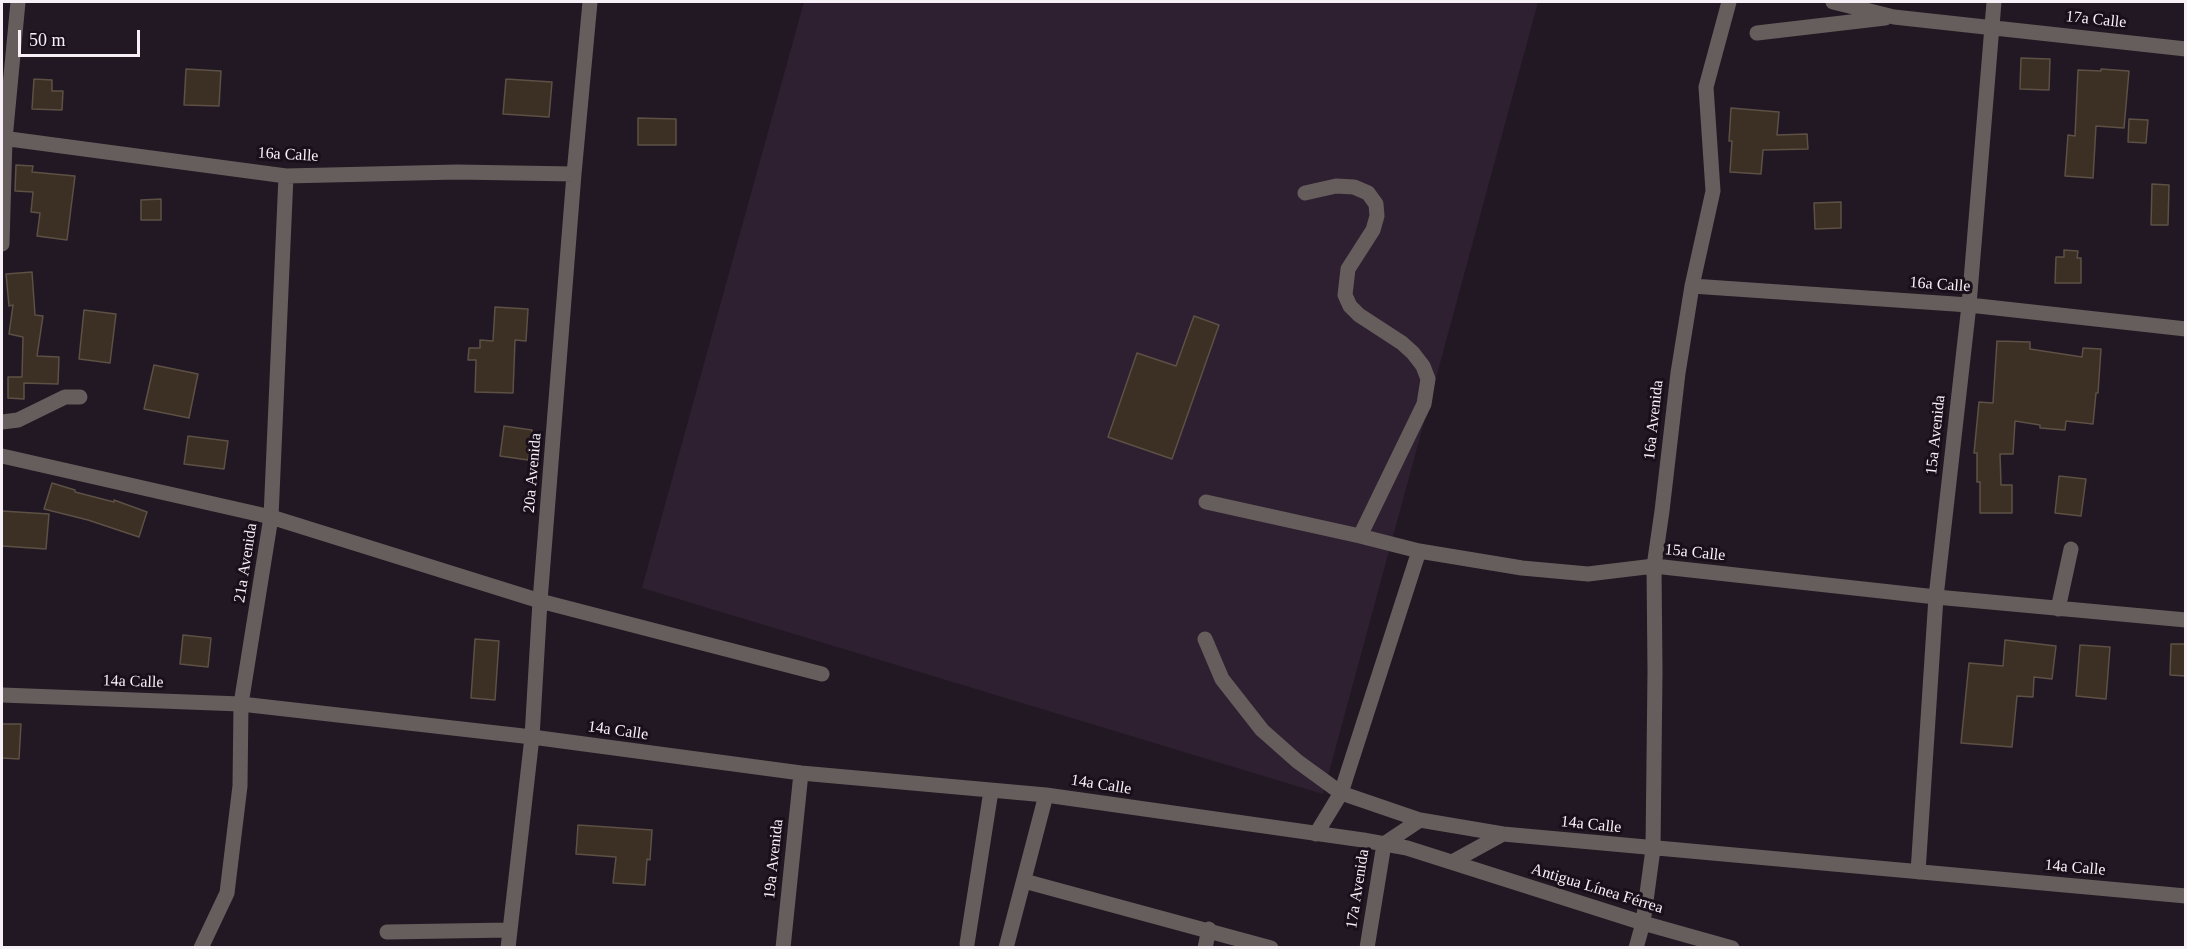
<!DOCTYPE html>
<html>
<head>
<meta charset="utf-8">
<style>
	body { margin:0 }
	#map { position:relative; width:2187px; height:949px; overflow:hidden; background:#221823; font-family:"Times New Roman",serif }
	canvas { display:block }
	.frame { position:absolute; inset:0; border:3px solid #f7f0f7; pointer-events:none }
	.scale { position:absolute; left:18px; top:30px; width:122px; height:27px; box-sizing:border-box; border:3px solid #f7f0f7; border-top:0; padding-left:8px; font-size:18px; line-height:21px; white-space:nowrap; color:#f7f0f7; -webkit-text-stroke:4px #180f1a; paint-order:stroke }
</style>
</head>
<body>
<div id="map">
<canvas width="2187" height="949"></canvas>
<div class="frame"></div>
<div class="scale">50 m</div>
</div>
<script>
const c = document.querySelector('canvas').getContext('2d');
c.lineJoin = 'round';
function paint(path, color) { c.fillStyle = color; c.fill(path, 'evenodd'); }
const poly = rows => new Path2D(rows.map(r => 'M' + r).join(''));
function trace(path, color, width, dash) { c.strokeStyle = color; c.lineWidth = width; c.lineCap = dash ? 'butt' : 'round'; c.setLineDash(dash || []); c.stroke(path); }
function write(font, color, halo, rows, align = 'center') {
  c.font = font + ' "Times New Roman",serif'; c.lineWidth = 6; c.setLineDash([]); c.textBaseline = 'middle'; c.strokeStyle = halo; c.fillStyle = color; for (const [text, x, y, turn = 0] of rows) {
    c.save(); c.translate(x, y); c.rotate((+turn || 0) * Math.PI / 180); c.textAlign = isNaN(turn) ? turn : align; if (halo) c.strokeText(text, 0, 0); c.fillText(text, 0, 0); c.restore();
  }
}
const built = poly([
	[804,2,1538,2,1323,794,642,588]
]);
const building = poly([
	[2021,58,2050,59,2049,90,2020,89,2021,58],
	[186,69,221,71,219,106,184,105,186,69],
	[2101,69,2129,71,2124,128,2096,126,2093,178,2065,176,2068,135,2075,136,2078,70,2101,71,2101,69],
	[34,79,52,80,52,91,63,91,62,110,32,109,34,79],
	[506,79,552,82,549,117,503,114,506,79],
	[1731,108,1779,112,1777,135,1807,134,1808,149,1763,150,1761,174,1730,172,1732,141,1729,141,1731,108],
	[638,118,676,119,676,145,638,145,638,118],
	[2129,119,2148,120,2146,143,2128,142,2129,119],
	[16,165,33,166,32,172,75,176,67,240,37,236,40,213,31,212,33,192,15,191,16,165],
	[2152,184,2169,185,2168,225,2151,225,2152,184],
	[161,199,161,220,141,220,141,200,161,199],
	[1841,202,1841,228,1815,229,1814,203,1841,202],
	[2064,250,2078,251,2077,258,2081,258,2081,283,2055,283,2056,257,2064,257,2064,250],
	[32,272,35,315,43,316,37,356,59,357,58,384,24,383,24,399,8,398,8,377,22,377,23,337,9,334,13,305,9,306,6,274,32,272],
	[495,307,528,309,526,341,515,340,513,393,475,392,476,360,468,360,469,348,480,348,480,340,493,341,495,307],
	[84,310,116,314,110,363,79,359,84,310],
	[1194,316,1219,325,1172,459,1108,437,1137,353,1176,366,1194,316],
	[1997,341,2030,342,2030,349,2082,357,2083,348,2101,349,2098,393,2096,393,2093,424,2066,421,2065,430,2040,428,2040,425,2015,421,2013,454,2000,454,2001,485,2012,485,2012,513,1980,513,1980,482,1977,482,1977,453,1974,453,1979,402,1993,403,1997,341],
	[154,365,198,374,189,418,144,409,154,365],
	[504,426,532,430,528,460,500,456,504,426],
	[188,436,228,441,224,469,184,464,188,436],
	[2059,476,2086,479,2081,516,2055,513,2059,476],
	[52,483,75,490,75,492,114,502,114,500,147,512,139,537,88,520,44,509,52,483],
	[2,511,49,514,46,549,2,546,2,511],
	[183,635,211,638,208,667,180,664,183,635],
	[475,639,499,641,495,700,471,698,475,639],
	[2005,640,2056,646,2052,679,2034,677,2033,697,2017,696,2012,747,1961,743,1969,663,2003,666,2005,640],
	[2171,644,2186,644,2186,676,2170,675,2171,644],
	[2080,645,2110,647,2106,699,2076,696,2080,645],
	[2,724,21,724,19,759,2,758,2,724],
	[578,825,652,830,650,860,647,859,645,885,613,883,616,857,576,854,578,825]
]);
const minor = poly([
	[1833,2,1894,17,2186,49],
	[1757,33,1885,18],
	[2,138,286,176,457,172,574,174],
	[1305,193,1336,186,1354,187,1368,193,1376,204,1377,216,1373,230,1348,269,1345,295,1350,306,1359,315,1402,343,1413,353,1423,366,1428,379,1424,404,1360,536],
	[2,244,5,139,18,2],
	[1692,286,1969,305,2186,329],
	[2,422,18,420,65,397,80,397],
	[2,456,271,517,540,601,822,674],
	[1206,502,1360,536,1419,551,1522,568,1588,574,1654,566,1936,597,2186,620],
	[1419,551,1341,793,1420,820,1503,834,2186,896],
	[2058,609,2071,549],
	[1205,639,1222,679,1262,730,1297,761,1341,793,1316,834],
	[2,695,241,704,532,737,801,773,1046,795,1363,840,1407,848,1643,923,1732,948],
	[1452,862,1503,834],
	[1918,872,1936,597,1969,305,1994,2],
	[1024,881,1271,948],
	[387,932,509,930],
	[967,944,991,791],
	[201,948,227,893,240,786,241,704,271,517,286,176],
	[508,948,532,737,540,601,574,174,590,2],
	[783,948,801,773],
	[1006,948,1046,795],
	[1205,948,1209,929],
	[1367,948,1384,844,1420,820],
	[1636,948,1643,923,1653,849,1655,672,1654,566,1662,511,1678,373,1692,286,1713,191,1706,87,1729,2]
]);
const streetNames = [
	["17a Calle",2096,20,6],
	["16a Calle",288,155,3],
	["16a Calle",1940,285,4],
	["16a Avenida",1654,420,-84],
	["15a Avenida",1936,435,-84],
	["20a Avenida",533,473,-85],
	["15a Calle",1695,553,6],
	["21a Avenida",246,563,-81],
	["14a Calle",133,682,2],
	["14a Calle",618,731,8],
	["14a Calle",1101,785,9],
	["14a Calle",1591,825,6],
	["19a Avenida",774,859,-84],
	["14a Calle",2075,868,5],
	["17a Avenida",1358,889,-81],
	["Antigua Línea Férrea",1597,889,17]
];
paint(built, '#2e2030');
paint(building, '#3c3025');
trace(building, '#5d5045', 1.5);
trace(minor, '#665e5c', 15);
write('16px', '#f7f0f7', '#180f1a', streetNames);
</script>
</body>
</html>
